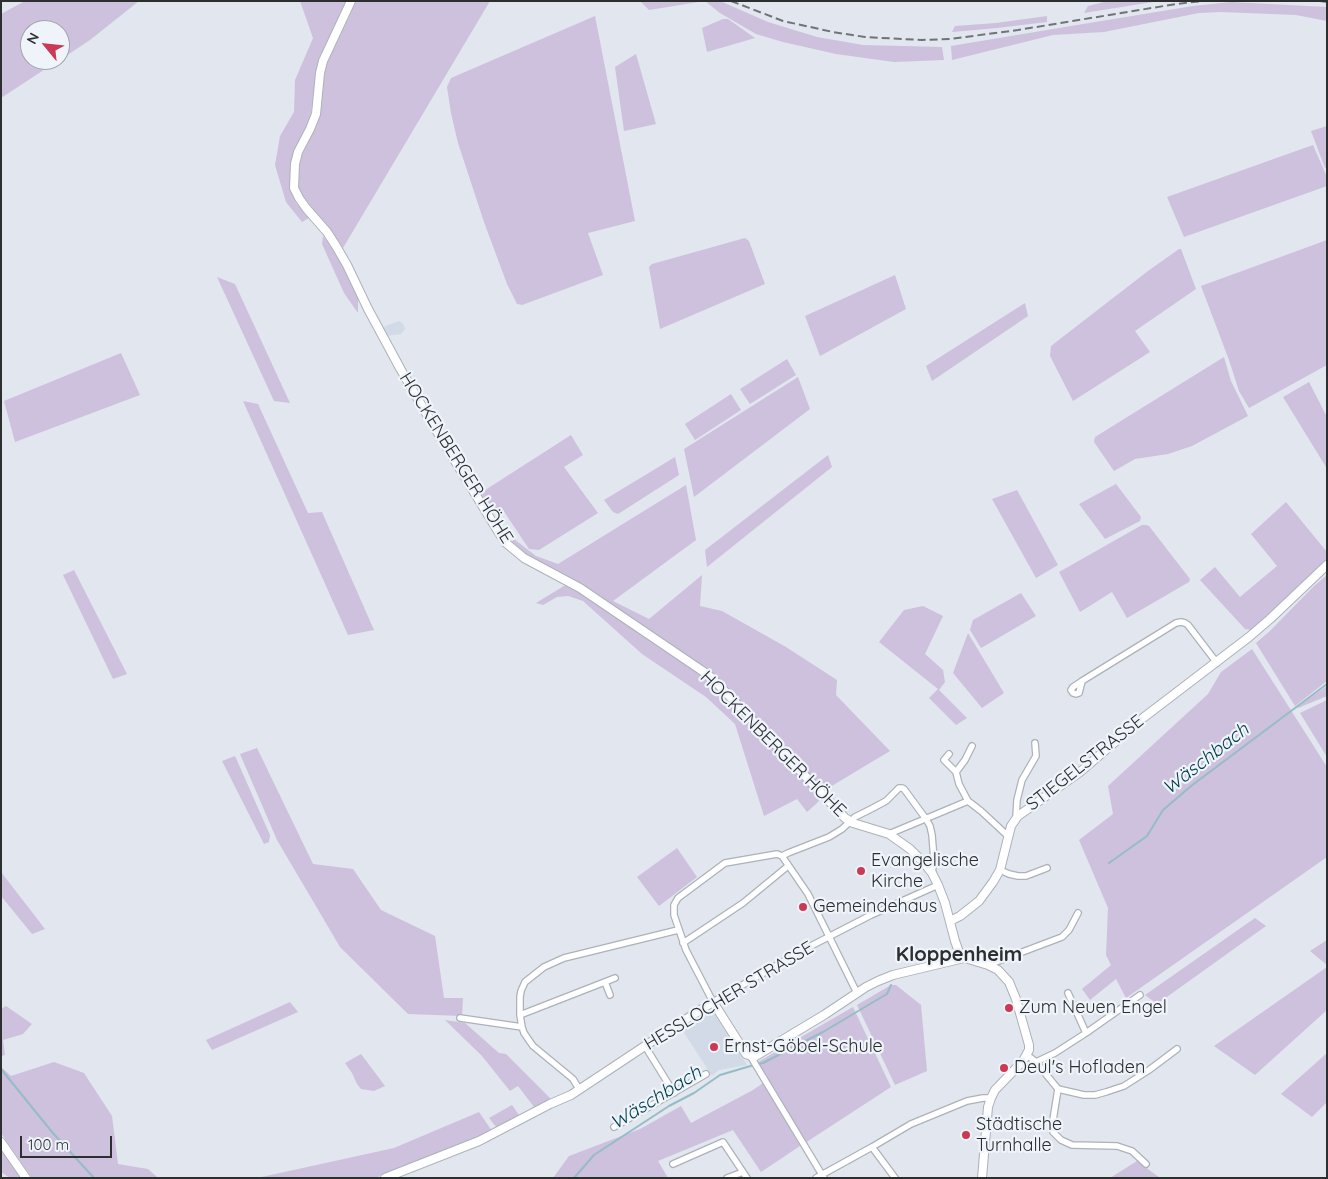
<!DOCTYPE html>
<html>
<head>
<meta charset="utf-8">
<style>
	body { margin:0 }
	#map { position:relative; width:1328px; height:1179px; overflow:hidden; background:#e2e6ee; font-family:Quicksand,sans-serif }
	canvas { display:block }
	.frame { position:absolute; inset:0; border:2px solid #2c2e30; pointer-events:none }
	.north { position:absolute; left:20px; top:20px; width:50px; height:50px; box-sizing:border-box; background:#eff4fb; border:1px solid #a1a5aa; border-radius:50%; rotate:298deg; font-size:14px; font-weight:700; line-height:20px; text-align:center; color:#2c2e30 }
	.north::after { content:''; display:block; margin:auto; width:18px; height:22px; background:#ca3a55; clip-path:polygon(50% 0,100% 100%,50% 72%,0 100%) }
	.scale { position:absolute; left:20px; top:1136px; width:92px; height:22px; box-sizing:border-box; border:2px solid #2c2e30; border-top:0; padding-left:6px; font-size:15px; line-height:18px; white-space:nowrap; color:#2c2e30; -webkit-text-stroke:4px #eff4fb; paint-order:stroke }
</style>
</head>
<body>
<div id="map">
<canvas width="1328" height="1179"></canvas>
<div class="frame"></div>
<div class="north">N</div>
<div class="scale">100 m</div>
</div>
<script>
const c = document.querySelector('canvas').getContext('2d');
c.lineJoin = 'round';
function paint(path, color) { c.fillStyle = color; c.fill(path, 'evenodd'); }
const poly = rows => new Path2D(rows.map(r => 'M' + r).join(''));
function trace(path, color, width, dash) { c.strokeStyle = color; c.lineWidth = width; c.lineCap = dash ? 'butt' : 'round'; c.setLineDash(dash || []); c.stroke(path); }
function write(font, color, halo, rows, align = 'center') {
  c.font = font + ' Quicksand,sans-serif'; c.lineWidth = 4.5; c.setLineDash([]); c.textBaseline = 'middle'; c.strokeStyle = halo; c.fillStyle = color; for (const [text, x, y, turn = 0] of rows) {
    c.save(); c.translate(x, y); c.rotate((+turn || 0) * Math.PI / 180); c.textAlign = isNaN(turn) ? turn : align; if (halo) c.strokeText(text, 0, 0); c.fillText(text, 0, 0); c.restore();
  }
}
const built = poly([
	[399,321,403,324,405,329,401,334,387,336,383,327],
	[708,1011,713,1012,747,1065,719,1070,712,1076,681,1028]
]);
const green = poly([
	[25,1,139,1,90,40,60,60,60,30,30,30,30,60,59,60,1,98,1,14],
	[300,1,347,1,320,58,316,74,310,120,295,153,291,165,290,189,296,203,309,218,302,222,286,202,275,165,280,136,294,112,295,80,313,38],
	[356,1,490,1,343,248,328,227,302,196,297,183,299,161,317,124,320,110,325,67,331,52],
	[640,1,720,1,768,22,817,37,863,45,942,47,944,60,894,62,836,54,783,42,756,34,720,13,705,1,649,10],
	[1108,1,1159,1,1084,13,1088,6],
	[1231,2,1327,7,1327,21,1296,15,1221,12,1199,13,1104,32,1053,35,952,60,951,46,1077,25,1193,6],
	[595,16,635,221,588,233,603,275,522,305,517,304,507,284,484,222,458,143,451,113,447,87,451,78],
	[1047,16,1047,22,997,28,952,32,955,26,996,23],
	[723,19,728,19,755,38,707,52,702,28],
	[636,54,656,124,624,131,615,67],
	[1327,126,1327,167,1325,168,1311,131],
	[1313,145,1327,177,1327,186,1184,237,1167,197],
	[323,236,338,256,358,295,358,313,344,293,322,244],
	[745,238,749,241,765,284,660,329,649,267,652,264],
	[1327,240,1327,365,1249,408,1239,391,1229,360,1201,286],
	[1179,249,1181,249,1196,289,1135,331,1150,352,1073,401,1050,356,1051,346,1148,271],
	[895,275,906,309,820,356,805,316],
	[217,277,235,284,290,403,274,401],
	[1025,303,1028,316,932,381,926,366],
	[121,353,140,395,15,442,4,401],
	[1224,357,1231,381,1248,416,1192,446,1168,454,1135,459,1114,471,1094,442,1095,437],
	[787,359,796,375,750,404,740,389],
	[798,377,810,409,694,497,684,449],
	[1309,382,1327,417,1326,467,1283,397],
	[731,394,741,410,695,440,685,424],
	[243,401,258,404,308,513,322,512,374,630,348,635],
	[571,435,583,455,564,467,598,513,539,550,529,549,501,507,490,513,479,494],
	[828,455,832,467,707,567,705,550],
	[675,457,679,475,618,514,613,512,604,500],
	[1116,484,1141,517,1140,521,1105,539,1079,504],
	[686,485,696,540,613,601,649,619,702,575,700,606,722,611,786,647,837,680,836,695,890,751,830,787,817,803,807,812,797,799,764,816,735,724,706,697,642,654,583,601,568,596,557,597,543,605,536,603,572,581,532,559,511,543,514,539,536,556,558,564],
	[1017,490,1058,565,1036,578,992,499],
	[1286,502,1327,552,1327,560,1251,630,1245,629,1200,580,1215,567,1240,597,1277,566,1251,534],
	[1142,525,1146,525,1149,526,1190,579,1189,582,1127,618,1112,592,1080,612,1059,572],
	[74,570,127,674,113,679,63,575],
	[1327,575,1327,681,1295,706,1256,643,1270,631,1314,586],
	[1021,593,1036,616,981,648,970,630,973,620],
	[923,606,943,616,925,654,943,670,945,682,939,690,967,718,956,725,929,698,938,689,879,642,904,610],
	[968,633,1004,693,982,708,953,673],
	[1252,649,1327,767,1327,857,1126,998,1116,979,1090,1000,1082,989,1111,965,1106,955,1108,908,1079,840,1113,814,1108,786,1208,694,1221,672],
	[1327,686,1327,696,1298,708,1297,707],
	[1327,700,1327,757,1300,713],
	[257,748,313,864,353,869,381,910,435,936,444,998,463,998,462,1016,408,1014,340,947,277,840,240,754],
	[235,756,270,835,269,842,264,844,222,761],
	[677,848,697,877,659,906,637,877],
	[1,872,45,929,32,934,1,896],
	[1255,918,1266,926,1157,1004,1145,995],
	[1327,940,1327,965,1310,951],
	[1327,967,1327,1010,1255,1075,1214,1046],
	[891,985,896,985,921,1005,927,1071,895,1085,857,1005],
	[290,1002,298,1012,212,1050,206,1040],
	[6,1006,32,1024,23,1034,3,1040,5,1055,1,1056,1,1009],
	[853,1007,891,1087,805,1143,758,1062],
	[445,1020,465,1023,499,1053,506,1054,551,1099,534,1107,518,1086,510,1091,482,1056],
	[1327,1053,1327,1102,1312,1117,1281,1094],
	[361,1054,385,1086,374,1091,361,1089,357,1084,352,1073,345,1063],
	[54,1062,84,1073,112,1116,118,1164,148,1169,157,1177,156,1178,32,1178,1,1133,1,1067,11,1076],
	[763,1083,800,1146,761,1172,733,1130,658,1161,668,1178,553,1178,569,1156,640,1129,681,1106,691,1123,753,1090],
	[512,1105,519,1115,497,1128,489,1118],
	[479,1112,492,1131,448,1151,375,1178,257,1178,394,1148],
	[1,1148,22,1178,10,1178,1,1172],
	[1137,1161,1160,1178,1110,1178]
]);
const stream = poly([
	[1109,863,1147,836,1163,810,1191,786,1327,684],
	[758,1064,763,1063,823,1032,875,1001,887,994,891,985],
	[1,1069,52,1132,94,1178],
	[574,1178,594,1155,669,1106,694,1093,720,1075,754,1065]
]);
const minor = poly([
	[1082,681,1079,693,1076,694,1073,693,1071,690,1073,687,1082,681,1176,623,1181,622,1185,623,1188,625,1217,663],
	[972,746,965,760,956,772,959,784,968,801,981,811,1008,836],
	[949,754,944,760,956,772],
	[1016,817,1017,800,1022,780,1036,756,1035,743],
	[889,834,968,801],
	[782,856,808,894,857,993],
	[1000,870,1009,874,1018,876,1026,876,1047,868],
	[932,873,934,860,932,835,930,826,926,819,904,789,902,788,899,788,886,801,871,809,855,817,842,829,829,837,788,853,782,856,777,854,725,863,678,898,674,905,674,915,686,950,713,1002,807,948,871,915,938,885],
	[683,943,743,903,788,866],
	[988,965,1062,937,1069,930,1078,913],
	[605,982,610,995],
	[1068,993,1086,1033],
	[520,1015,615,978],
	[460,1018,522,1027],
	[645,1046,674,1093],
	[1027,1055,1036,1062,1058,1089,1053,1120,1053,1132,1061,1140,1072,1145,1117,1146,1132,1151,1146,1164],
	[751,1057,824,1178],
	[1036,1062,1055,1053,1086,1033,1140,995],
	[579,1089,573,1079,533,1046,524,1033,522,1027,520,1015,520,997,521,991,525,982,544,967,564,958,678,930],
	[1058,1089,1084,1095,1095,1095,1106,1092,1124,1086,1149,1070,1177,1049],
	[614,1127,706,1074],
	[872,1147,895,1178],
	[673,1164,723,1142,747,1178],
	[727,1178,743,1172],
	[816,1178,872,1147,911,1124,967,1101,983,1098,991,1098]
]);
const tertiary = poly([
	[351,1,323,61,320,73,316,114,310,129,298,152,295,164,294,188,299,198,306,208,327,232,336,246,347,265,368,309,401,370,433,425,499,533,506,543,524,558,580,588,701,670,712,678,736,703,845,818,853,823,889,834,910,849,925,864,932,873,938,885,945,903,955,941,959,952,965,958,988,965,998,970,1009,982,1016,999,1029,1045,1029,1050,1023,1061,995,1090,991,1098,988,1107,982,1178],
	[950,921,960,916,979,901,993,882,1000,870,1011,826,1018,816,1080,772,1143,718,1249,637,1270,619,1327,565],
	[1,1142,26,1178],
	[385,1178,479,1141,550,1104,571,1095,666,1032,713,1002,746,1054,754,1057,824,1015,866,987,878,981,893,975,964,958]
]);
const rail = poly([
	[731,1,783,21,833,32,865,37,922,40,950,39,1018,30,1176,4,1203,1],
	[1320,1,1327,2]
]);
const markers = [
	[861,871,5,"#ca3a55"],
	[803,907,5,"#ca3a55"],
	[1009,1008,5,"#ca3a55"],
	[714,1047,5,"#ca3a55"],
	[1004,1068,5,"#ca3a55"],
	[966,1135,5,"#ca3a55"]
];
const streetNames = [
	["HOCKENBERGER HÖHE",456,458,58],
	["HOCKENBERGER HÖHE",773,744,45],
	["STIEGELSTRASSE",1085,763,-38],
	["HESSLOCHER STRASSE",729,996,-31]
];
const poiNames = [
	["Evangelische",871,861],
	["Kirche",871,882],
	["Gemeindehaus",813,907],
	["Zum Neuen Engel",1019,1008],
	["Ernst-Göbel-Schule",724,1047],
	["Deul's Hofladen",1014,1068],
	["Städtische",976,1125],
	["Turnhalle",976,1146]
];
const waterNames = [
	["Wäschbach",1206,759,-38],
	["Wäschbach",656,1098,-32]
];
const quarterNames = [
	["Kloppenheim",959,955]
];
paint(built, '#d2dae8');
paint(green, '#cdc1dd');
trace(stream, '#96bcc5', 2);
trace(minor, '#adb2b9', 8);
trace(tertiary, '#adb2b9', 10);
trace(minor, '#fff', 5.5);
trace(tertiary, '#fff', 8);
trace(rail, '#707377', 2, [8, 4]);
for (const [x, y, r, color] of markers) { const dot = new Path2D(); dot.arc(x, y, r, 0, 2 * Math.PI); c.fillStyle = color; c.fill(dot); trace(dot, '#eff4fb', 2); }
write('18px', '#2c2e30', '#eff4fb', streetNames);
write('18px', '#2c2e30', '#eff4fb', poiNames, 'left');
write('italic 19px', '#003c46', '#eff4fb', waterNames);
write('bold 20px', '#2c2e30', '#eff4fb', quarterNames);
</script>
</body>
</html>
